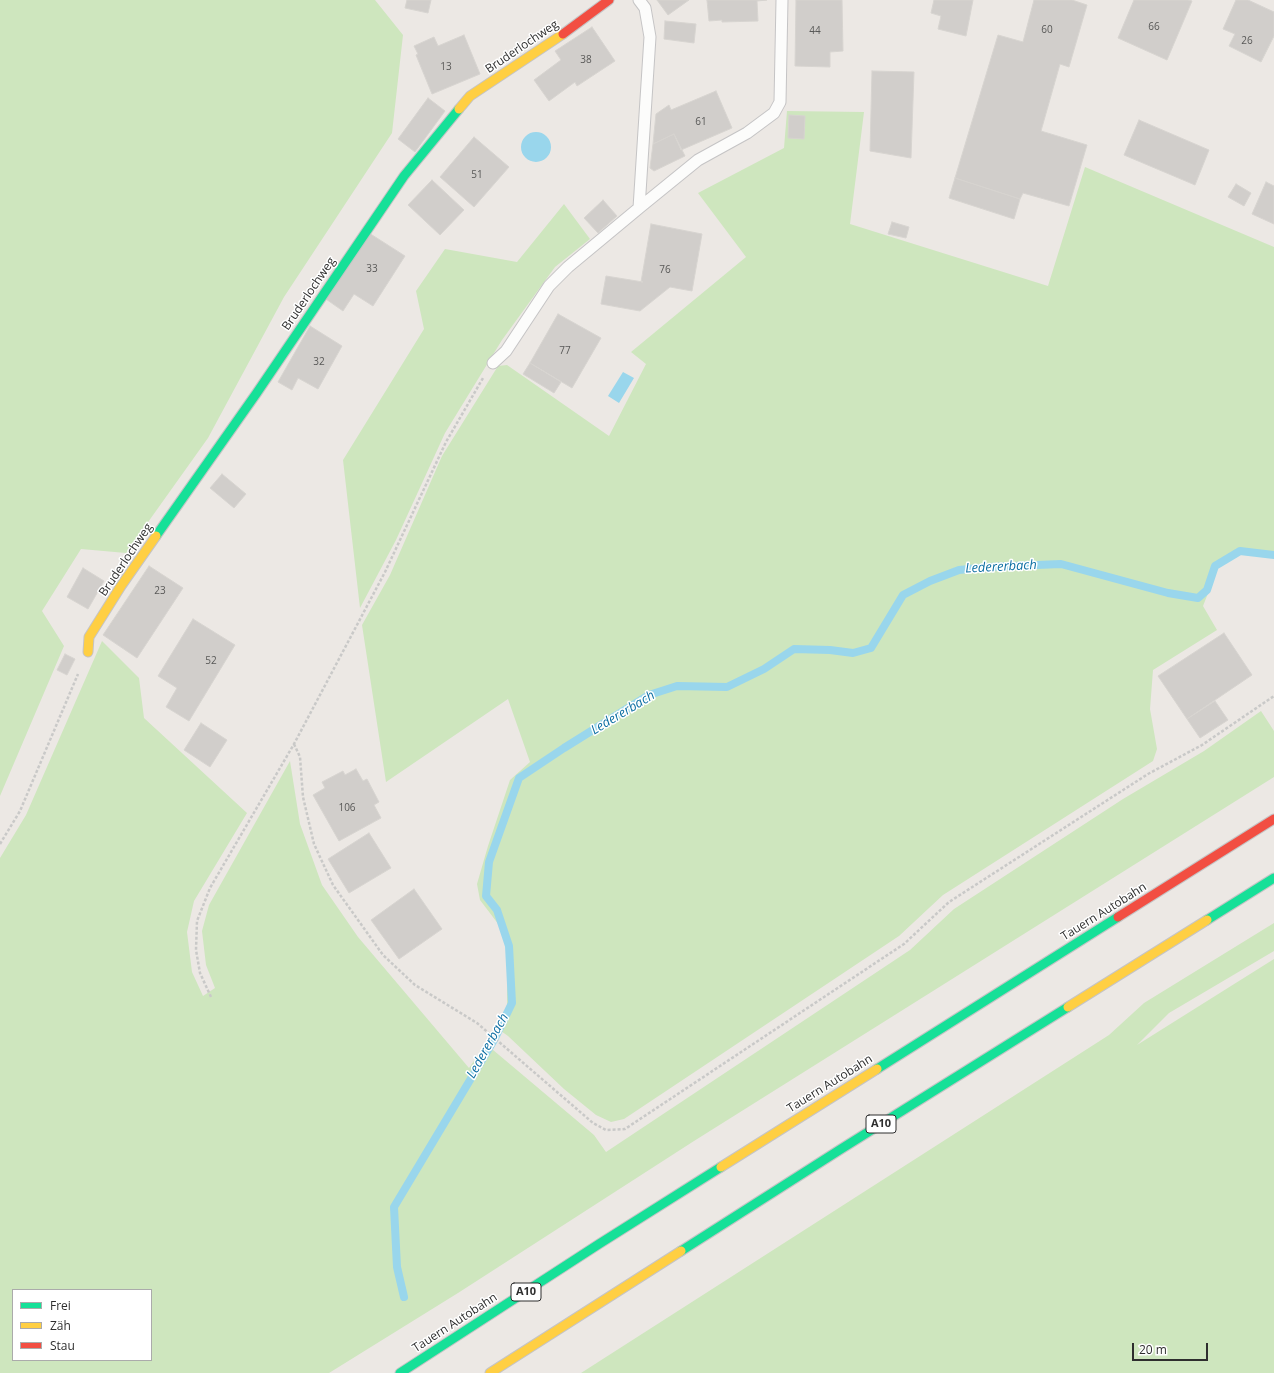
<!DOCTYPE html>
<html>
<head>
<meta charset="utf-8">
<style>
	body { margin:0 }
	#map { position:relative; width:1274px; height:1373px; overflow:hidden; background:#ece8e4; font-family:"Open Sans",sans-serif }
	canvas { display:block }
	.legend { position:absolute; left:12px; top:1289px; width:140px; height:72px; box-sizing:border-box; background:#fff; border:1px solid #ababab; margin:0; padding:5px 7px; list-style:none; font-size:12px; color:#2e2e2e }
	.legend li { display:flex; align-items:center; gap:8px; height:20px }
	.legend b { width:20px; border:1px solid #ababab }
	.scale { position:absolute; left:1132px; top:1343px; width:76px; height:18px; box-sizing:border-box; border:2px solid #2e2e2e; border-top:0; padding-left:5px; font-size:12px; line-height:14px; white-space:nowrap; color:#2e2e2e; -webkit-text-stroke:3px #fff; paint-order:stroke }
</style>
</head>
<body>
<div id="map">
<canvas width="1274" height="1373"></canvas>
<ul class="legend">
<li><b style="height:5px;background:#16e098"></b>Frei</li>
<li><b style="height:5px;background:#ffcf43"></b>Zäh</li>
<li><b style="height:5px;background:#f24e42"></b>Stau</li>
</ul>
<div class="scale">20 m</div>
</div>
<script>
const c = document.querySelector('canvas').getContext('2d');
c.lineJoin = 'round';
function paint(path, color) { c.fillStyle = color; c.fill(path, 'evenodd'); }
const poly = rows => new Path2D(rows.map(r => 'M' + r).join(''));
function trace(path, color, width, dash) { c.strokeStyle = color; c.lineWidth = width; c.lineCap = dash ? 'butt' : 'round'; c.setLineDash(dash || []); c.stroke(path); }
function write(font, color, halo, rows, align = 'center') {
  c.font = font + ' "Open Sans",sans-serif'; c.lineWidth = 3; c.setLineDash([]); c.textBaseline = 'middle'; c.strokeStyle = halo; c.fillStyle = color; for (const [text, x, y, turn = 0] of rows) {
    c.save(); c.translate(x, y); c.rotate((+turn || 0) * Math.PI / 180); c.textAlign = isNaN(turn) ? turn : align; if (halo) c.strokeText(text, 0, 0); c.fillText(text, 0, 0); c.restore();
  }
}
const green = poly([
	[0,0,375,0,403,35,392,133,284,297,208,438,126,553,81,549,42,611,64,646,0,796],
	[787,111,864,112,850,224,1048,286,1085,167,1274,247,1274,557,1236,553,1220,563,1203,606,1217,630,1153,670,1150,709,1157,749,1153,761,943,895,899,936,624,1119,611,1122,596,1115,564,1089,508,1036,501,1031,507,1005,507,951,502,929,480,900,477,884,488,846,510,780,530,762,508,699,386,782,362,625,390,575,442,456,498,366,507,365,609,436,646,364,631,352,746,257,698,193,784,148],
	[564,204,590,239,555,267,502,340,445,433,396,540,360,608,343,460,424,329,416,291,445,249,517,262],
	[102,641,139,678,144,718,247,813,194,901,187,932,192,972,203,996,215,988,206,965,202,931,209,905,290,761,300,824,322,885,358,937,469,1068,486,1044,594,1135,606,1152,910,950,954,909,1123,799,1204,751,1261,711,1274,731,1274,777,694,1141,458,1293,329,1373,0,1373,0,858,26,815],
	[13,1290,151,1290,151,1360,13,1360],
	[1274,923,1274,951,1169,1013,1137,1045,1274,959,1274,1373,581,1373,1109,1035,1144,1003]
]);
const water = poly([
	'521 147a15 15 0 1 1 30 0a15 15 0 1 1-30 0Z',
	[623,372,634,378,619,403,608,396]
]);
const stream = poly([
	[404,1297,397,1267,394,1207,494,1040,512,1003,509,946,497,910,486,896,489,862,519,778,564,748,649,695,677,686,727,687,764,669,794,649,830,650,853,653,871,648,903,595,930,581,959,570,989,567,1061,564,1168,593,1198,598,1207,590,1215,566,1240,551,1274,555]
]);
const building = poly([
	[407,0,431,0,428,13,405,8,407,0],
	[657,0,689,0,668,15,657,0],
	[707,0,767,0,757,1,758,21,722,22,722,20,709,21,707,0],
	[796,0,842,0,843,51,830,52,830,67,795,66,796,0],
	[934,0,973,0,966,36,938,29,941,16,931,13,934,0],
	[1034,0,1072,0,1087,5,1069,67,1060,64,1041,131,1087,145,1069,206,1023,193,1020,199,955,178,998,35,1023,42,1034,0],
	[1134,0,1188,0,1192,1,1167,60,1118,38,1134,0],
	[1236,0,1248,0,1274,12,1274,36,1261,62,1229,46,1235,34,1223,29,1236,0],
	[665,21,696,24,694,43,664,39,665,21],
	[592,27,615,61,577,86,575,82,549,101,534,80,561,60,555,51,592,27],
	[464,35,480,74,432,94,416,55,418,54,414,46,434,37,438,46,464,35],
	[872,71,914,72,911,158,870,151,872,71],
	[716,91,732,128,681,150,674,134,653,144,656,114,669,105,671,110,716,91],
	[428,98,445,111,415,152,398,139,428,98],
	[789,115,805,116,804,139,788,138,789,115],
	[1139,120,1209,150,1195,185,1124,155,1139,120],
	[674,134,685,156,654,171,650,168,653,144,674,134],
	[474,137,509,167,474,207,440,177,474,137],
	[955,178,1020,199,1014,219,949,198,955,178],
	[432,180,464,210,440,235,408,205,432,180],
	[1266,182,1274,186,1274,224,1252,214,1266,182],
	[1236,184,1251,193,1244,206,1228,197,1236,184],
	[603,200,617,216,598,233,584,218,603,200],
	[892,222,909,227,906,238,888,234,892,222],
	[651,224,702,234,692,291,670,287,640,311,601,304,606,276,643,282,641,282,651,224],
	[369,233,405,256,373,306,354,294,343,311,323,297,369,233],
	[558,314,601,338,572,388,530,363,558,314],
	[310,326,342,346,318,389,298,378,292,390,278,382,310,326],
	[530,363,561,382,554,393,523,374,530,363],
	[222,474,246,494,234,508,210,488,222,474],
	[149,566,183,588,137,658,103,635,149,566],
	[83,568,104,581,88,609,67,597,83,568],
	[193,619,235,645,189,721,166,707,177,688,158,676,193,619],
	[1224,633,1252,675,1187,719,1158,676,1224,633],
	[65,654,75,659,67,675,57,670,65,654],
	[1215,701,1228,720,1200,738,1187,719,1215,701],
	[201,723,227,740,210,767,184,750,201,723],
	[356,769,363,781,367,779,379,802,374,805,381,818,339,841,313,795,325,788,322,782,343,771,345,775,356,769],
	[369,833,391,868,349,893,328,859,369,833],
	[414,889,442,929,399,959,371,920,414,889]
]);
const path = poly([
	[294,744,300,757,303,797,314,844,333,885,383,955,415,985,477,1023,593,1123,606,1130,625,1129,904,944,949,902,1148,774,1202,745,1274,696],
	[0,844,20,811,78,674],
	[211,997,200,973,196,950,197,921,210,888,294,744,385,572,446,442,483,378]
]);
const lane = poly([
	[639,208,698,160,747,133,774,113,780,102,782,0],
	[493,363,506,351,549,286,568,267,639,208,650,37,645,8,639,0]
]);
const fast = poly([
	[156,536,256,394,404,176,459,109],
	[1207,920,1274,878],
	[877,1069,1118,917],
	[681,1251,841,1149,1068,1007],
	[400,1373,599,1244,721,1167]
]);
const slow = poly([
	[459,109,470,96,563,34],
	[88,652,89,637,121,586,156,536],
	[1068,1007,1207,920],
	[721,1167,877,1069],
	[490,1373,681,1251]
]);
const jam = poly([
	[563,34,609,0],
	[1118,917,1274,819]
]);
const numberNames = [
	["66",1154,27],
	["60",1047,30],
	["44",815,31],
	["26",1247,41],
	["38",586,60],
	["13",446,67],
	["61",701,122],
	["51",477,175],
	["33",372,269],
	["76",665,270],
	["77",565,351],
	["32",319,362],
	["23",160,591],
	["52",211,661],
	["106",347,808]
];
const shields = [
	[881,1124,30],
	[526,1292,30]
];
const shieldNames = [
	["A10",881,1124],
	["A10",526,1292]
];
const streetNames = [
	["Bruderlochweg",522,47,-34],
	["Bruderlochweg",309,294,-56],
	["Bruderlochweg",126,560,-56],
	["Tauern Autobahn",1104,912,-32],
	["Tauern Autobahn",830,1084,-32],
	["Tauern Autobahn",455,1323,-33]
];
const waterNames = [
	["Ledererbach",1001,567,-3],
	["Ledererbach",623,713,-31],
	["Ledererbach",488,1046,-61]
];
paint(green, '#cee6be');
paint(water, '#99d6ec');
trace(stream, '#99d6ec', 8);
paint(building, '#d1cecb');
trace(building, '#d7d4d0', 1);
trace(lane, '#c5c4c5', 13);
trace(fast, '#c5c4c5', 11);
trace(slow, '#c5c4c5', 11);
trace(jam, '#c5c4c5', 11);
trace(path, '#c9c9c8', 2.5, [3, 2]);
trace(lane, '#fcfcfb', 11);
trace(fast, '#16e098', 9);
trace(slow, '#ffcf43', 9);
trace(jam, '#f24e42', 9);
write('10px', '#585857', null, numberNames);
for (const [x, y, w] of shields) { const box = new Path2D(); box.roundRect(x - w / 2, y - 9, w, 18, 3); c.fillStyle = '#fff'; c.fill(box); trace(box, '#2e2e2e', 1); }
write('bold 11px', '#2e2e2e', null, shieldNames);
write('12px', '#2e2e2e', '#fff', streetNames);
write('italic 13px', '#0d6fa3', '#fff', waterNames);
</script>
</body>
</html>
